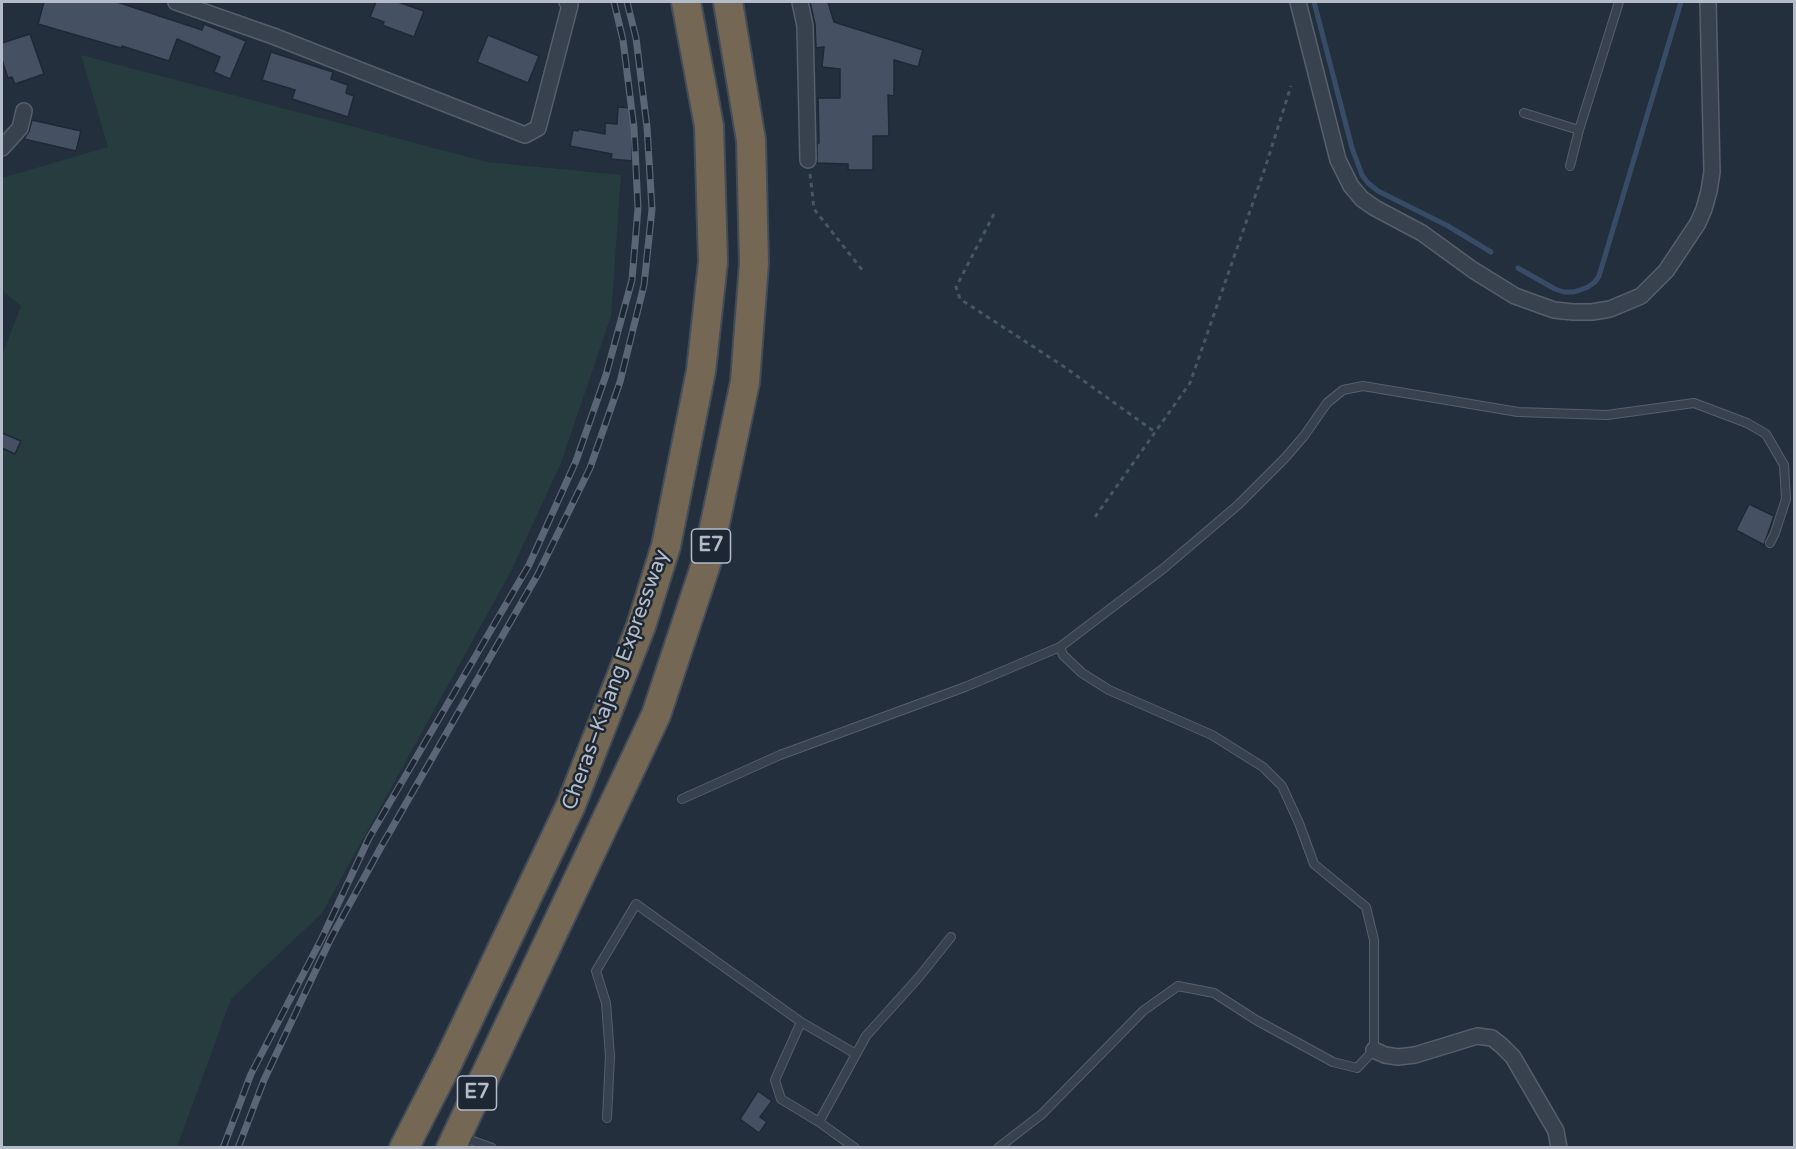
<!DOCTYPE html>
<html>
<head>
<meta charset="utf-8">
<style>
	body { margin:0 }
	#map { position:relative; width:1796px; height:1149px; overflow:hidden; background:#242f3e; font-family:"Varela Round",sans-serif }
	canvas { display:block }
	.frame { position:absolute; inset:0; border:3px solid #b4bcc9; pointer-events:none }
</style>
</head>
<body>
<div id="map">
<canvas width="1796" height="1149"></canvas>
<div class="frame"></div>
</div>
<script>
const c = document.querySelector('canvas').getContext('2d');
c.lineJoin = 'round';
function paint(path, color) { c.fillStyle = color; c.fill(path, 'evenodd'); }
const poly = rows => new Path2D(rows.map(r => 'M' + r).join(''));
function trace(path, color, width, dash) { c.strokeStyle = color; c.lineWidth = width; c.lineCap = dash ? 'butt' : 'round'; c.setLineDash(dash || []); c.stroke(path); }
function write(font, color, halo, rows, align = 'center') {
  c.font = font + ' "Varela Round",sans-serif'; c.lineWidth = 5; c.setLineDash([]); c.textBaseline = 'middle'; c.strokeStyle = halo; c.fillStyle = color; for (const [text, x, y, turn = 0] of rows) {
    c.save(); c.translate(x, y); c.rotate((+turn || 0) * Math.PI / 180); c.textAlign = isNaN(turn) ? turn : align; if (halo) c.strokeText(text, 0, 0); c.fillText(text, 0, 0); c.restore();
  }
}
const green = poly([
	[81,55,487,162,621,175,611,316,561,463,511,571,322,913,231,999,177,1147,2,1147,2,356,21,306,2,290,2,178,108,147]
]);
const stream = poly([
	[1314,2,1352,148,1362,175,1368,183,1378,191,1448,226,1491,252],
	[1518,268,1555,289,1564,292,1574,292,1588,287,1595,282,1599,276,1681,2]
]);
const building = poly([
	[44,2,117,2,202,30,204,24,246,41,230,79,214,72,220,57,177,39,169,61,122,46,121,48,38,24,44,2],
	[376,2,398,2,424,11,414,37,382,25,384,22,370,17,376,2],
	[810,2,828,2,834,22,923,50,918,67,894,60,894,96,888,95,889,136,873,136,873,170,848,170,848,164,817,163,817,143,819,143,818,98,840,98,840,69,822,67,824,47,816,48,815,24,810,2],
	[30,34,44,74,15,84,12,77,8,78,2,60,2,43,30,34],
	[488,35,539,56,528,83,477,62,488,35],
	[271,52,333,72,331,79,348,85,346,93,354,96,348,117,292,99,295,90,262,80,271,52],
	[618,107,632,108,632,161,611,159,612,154,570,146,573,130,578,131,578,129,605,134,605,123,617,124,618,107],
	[32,120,81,131,76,151,24,139,29,131,32,120],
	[2,433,21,441,15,454,2,448,2,433],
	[1749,504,1774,516,1764,545,1736,530,1749,504],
	[758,1091,772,1101,760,1117,767,1122,759,1133,740,1119,758,1091]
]);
const path = poly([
	[810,174,814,209,863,271],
	[994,214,956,287,960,299,1063,366,1155,432],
	[1095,517,1190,383,1266,165,1291,86]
]);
const service = poly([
	[1524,113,1579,130],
	[1570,166,1579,130,1619,2],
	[1060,647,1164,568,1238,505,1285,458,1304,436,1327,403,1343,390,1363,386,1518,412,1607,415,1694,403,1747,423,1766,434,1784,465,1786,499,1775,533,1770,543],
	[682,799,780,755,965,687,1060,647,1063,655,1082,673,1109,690,1212,735,1263,767,1282,786,1299,823,1314,864,1366,907,1374,940,1374,1050,1357,1068,1333,1062,1256,1020,1214,993,1178,986,1143,1011,1042,1114,998,1148],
	[801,1022,775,1080,781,1099,819,1122],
	[607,1118,610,1056,606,1003,596,971,636,904,801,1022,856,1054],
	[462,1137,492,1148],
	[855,1148,819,1122,866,1036,919,977,951,937]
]);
const minor = poly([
	[176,2,273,36,525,135,538,128,570,5,567,2],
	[800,2,805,26,808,160],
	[1298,2,1338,160,1351,186,1362,199,1375,208,1422,233,1473,270,1515,296,1554,310,1573,312,1592,312,1610,309,1641,296,1666,271,1698,223,1704,209,1709,191,1712,172,1708,2],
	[2,148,20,128,24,111],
	[1374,1050,1385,1055,1398,1057,1415,1055,1477,1036,1492,1038,1502,1046,1513,1057,1556,1131,1559,1148]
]);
const motorway = poly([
	[404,1148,448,1062,571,805,641,626,666,546,701,371,713,262,709,126,686,2],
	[451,1148,656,715,707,561,745,382,754,263,751,140,728,2]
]);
const rail = poly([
	[223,1148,251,1074,322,938,369,838,529,565,576,461,606,375,632,280,638,208,634,128,623,40,614,2],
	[238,1148,264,1080,331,938,381,847,538,574,590,468,620,382,644,285,652,209,647,127,636,38,627,2]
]);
const shields = [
	[711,546,39],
	[477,1093,39]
];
const shieldNames = [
	["E7",711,546],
	["E7",477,1093]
];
const streetNames = [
	["Cheras–Kajang Expressway",616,680,-70]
];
paint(green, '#263c3f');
trace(stream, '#394c67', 5);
paint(building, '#455162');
trace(building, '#1f2835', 1.5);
trace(service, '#565f6c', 10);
trace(minor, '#565f6c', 18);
trace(motorway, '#434c59', 32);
trace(path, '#44595c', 3, [4.5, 4.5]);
trace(service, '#38414e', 8);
trace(minor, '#38414e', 15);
trace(motorway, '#746855', 28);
trace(rail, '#5a6575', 7);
trace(rail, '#1d2633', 4.5, [14]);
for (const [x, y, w] of shields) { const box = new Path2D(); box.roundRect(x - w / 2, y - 17, w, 34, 4.5); c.fillStyle = '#1d2633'; c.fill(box); trace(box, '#b4bcc9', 1.5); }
write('bold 20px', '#b4bcc9', null, shieldNames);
write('21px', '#b4bcc9', '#1d2633', streetNames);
</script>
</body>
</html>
